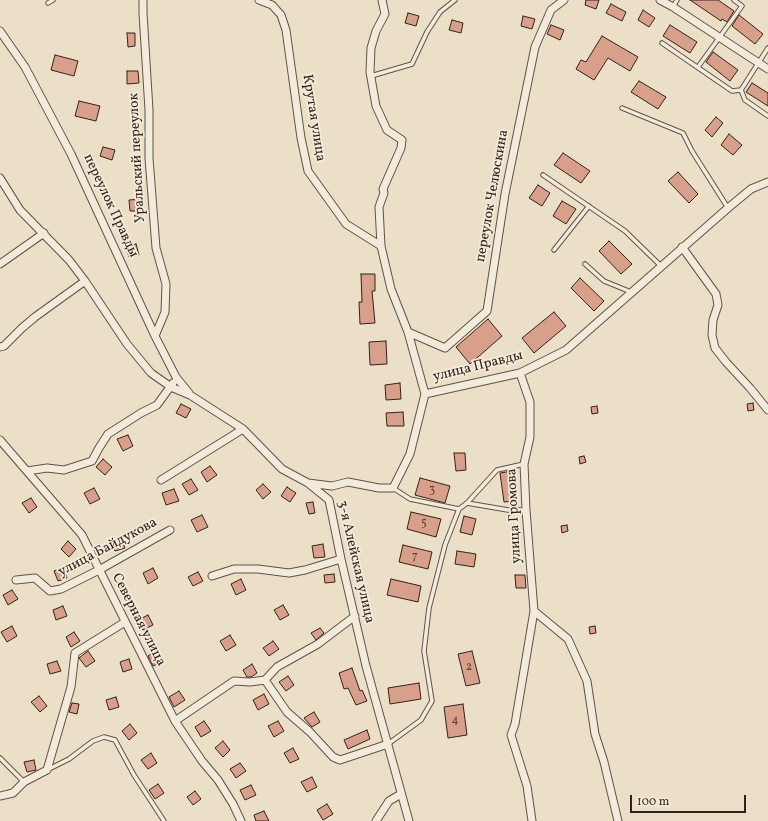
<!DOCTYPE html>
<html>
<head>
<meta charset="utf-8">
<style>
	body { margin:0 }
	#map { position:relative; width:768px; height:821px; overflow:hidden; background:#ebe0c7; font-family:Vollkorn,serif }
	canvas { display:block }
	.scale { position:absolute; left:630px; top:795px; width:116px; height:18px; box-sizing:border-box; border:2px solid #33221a; border-top:0; padding-left:5px; font-size:12px; line-height:14px; white-space:nowrap; color:#33221a; -webkit-text-stroke:3px #f2ebdb; paint-order:stroke }
</style>
</head>
<body>
<div id="map">
<canvas width="768" height="821"></canvas>
<div class="scale">100 m</div>
</div>
<script>
const c = document.querySelector('canvas').getContext('2d');
c.lineJoin = 'round';
function paint(path, color) { c.fillStyle = color; c.fill(path, 'evenodd'); }
const poly = rows => new Path2D(rows.map(r => 'M' + r).join(''));
function trace(path, color, width, dash) { c.strokeStyle = color; c.lineWidth = width; c.lineCap = dash ? 'butt' : 'round'; c.setLineDash(dash || []); c.stroke(path); }
function write(font, color, halo, rows, align = 'center') {
  c.font = font + ' Vollkorn,serif'; c.lineWidth = 3.5; c.setLineDash([]); c.textBaseline = 'middle'; c.strokeStyle = halo; c.fillStyle = color; for (const [text, x, y, turn = 0] of rows) {
    c.save(); c.translate(x, y); c.rotate((+turn || 0) * Math.PI / 180); c.textAlign = isNaN(turn) ? turn : align; if (halo) c.strokeText(text, 0, 0); c.fillText(text, 0, 0); c.restore();
  }
}
const building = poly([
	[586,0,599,0,596,9,585,5,586,0],
	[690,0,718,0,734,11,727,22,722,19,721,21,690,0],
	[611,4,626,12,622,21,606,13,611,4],
	[643,10,655,18,649,27,638,20,643,10],
	[408,13,419,16,416,26,405,23,408,13],
	[739,15,763,34,755,44,732,26,739,15],
	[523,16,535,19,532,29,521,26,523,16],
	[452,20,463,23,461,33,449,30,452,20],
	[551,25,564,30,560,40,547,34,551,25],
	[670,25,697,42,690,53,663,36,670,25],
	[127,33,135,33,135,46,128,47,127,33],
	[602,36,638,57,630,71,608,58,594,80,576,69,581,60,586,62,602,36],
	[713,52,738,70,730,81,706,62,713,52],
	[55,55,78,61,74,76,51,70,55,55],
	[127,71,138,71,139,83,127,84,127,71],
	[639,81,666,97,658,109,631,92,639,81],
	[752,83,768,93,768,106,746,92,752,83],
	[79,101,100,106,96,121,75,116,79,101],
	[716,117,723,123,712,137,705,130,716,117],
	[729,134,742,145,733,155,721,145,729,134],
	[103,147,115,150,112,160,100,156,103,147],
	[563,153,590,171,581,183,554,165,563,153],
	[678,172,698,194,689,203,668,181,678,172],
	[538,185,550,193,542,206,529,198,538,185],
	[141,199,141,211,130,211,129,200,141,199],
	[562,201,576,209,566,224,553,216,562,201],
	[609,241,632,264,621,274,599,251,609,241],
	[136,244,139,255,129,257,126,247,136,244],
	[361,274,375,274,375,291,372,291,375,323,360,324,359,302,362,302,361,274],
	[580,278,604,301,594,311,571,288,580,278],
	[554,312,566,326,534,353,522,338,554,312],
	[488,319,502,336,470,364,456,347,488,319],
	[386,341,387,364,370,365,369,342,386,341],
	[400,383,401,399,386,400,385,385,400,383],
	[753,403,754,410,748,411,747,404,753,403],
	[181,404,191,409,186,418,176,413,181,404],
	[597,406,598,413,592,414,591,407,597,406],
	[403,412,404,426,387,426,386,413,403,412],
	[128,435,133,446,123,451,117,439,128,435],
	[454,453,465,453,466,470,456,471,454,453],
	[584,456,586,462,580,464,579,457,584,456],
	[103,459,112,467,105,475,96,467,103,459],
	[210,466,217,475,207,482,201,472,210,466],
	[512,471,516,501,504,502,500,473,512,471],
	[420,478,450,486,445,503,415,495,420,478],
	[191,479,198,490,189,495,182,484,191,479],
	[263,484,271,492,263,499,256,490,263,484],
	[287,487,296,493,290,502,281,496,287,487],
	[94,488,100,499,90,504,84,493,94,488],
	[174,489,179,501,166,505,162,493,174,489],
	[31,498,37,507,29,513,22,503,31,498],
	[313,502,315,513,309,514,306,503,313,502],
	[411,512,441,519,436,537,407,529,411,512],
	[202,515,208,527,197,532,191,520,202,515],
	[464,516,476,519,472,535,460,532,464,516],
	[567,525,568,531,562,533,561,526,567,525],
	[121,538,125,548,115,551,112,541,121,538],
	[68,541,76,549,69,557,61,549,68,541],
	[323,544,325,557,314,558,312,546,323,544],
	[403,545,432,552,428,569,399,562,403,545],
	[457,551,476,554,474,567,455,564,457,551],
	[64,567,67,578,58,581,54,571,64,567],
	[153,568,158,578,148,584,143,573,153,568],
	[198,572,203,581,193,586,188,577,198,572],
	[334,574,335,582,325,583,324,575,334,574],
	[515,575,525,575,526,588,516,588,515,575],
	[241,579,246,590,236,595,231,584,241,579],
	[391,579,421,586,418,602,387,595,391,579],
	[12,590,18,599,8,605,3,595,12,590],
	[283,605,289,615,280,620,274,610,283,605],
	[63,606,67,616,56,620,53,610,63,606],
	[148,615,153,625,143,630,138,620,148,615],
	[12,626,17,636,7,642,1,632,12,626],
	[595,626,596,633,590,634,589,627,595,626],
	[320,628,324,633,316,640,311,633,320,628],
	[74,632,80,641,71,647,66,637,74,632],
	[230,635,236,645,226,651,220,641,230,635],
	[273,641,279,649,269,656,263,648,273,641],
	[158,650,164,661,153,666,148,656,158,650],
	[88,651,95,661,86,667,79,658,88,651],
	[472,651,480,683,466,686,458,654,472,651],
	[129,659,132,669,123,672,120,662,129,659],
	[57,661,61,671,50,674,47,664,57,661],
	[252,664,257,673,251,677,247,677,243,670,252,664],
	[352,668,360,691,362,690,367,701,356,705,348,688,344,689,339,673,352,668],
	[288,676,294,685,286,691,279,682,288,676],
	[419,683,421,699,390,704,388,688,419,683],
	[179,691,185,700,174,707,169,697,179,691],
	[264,694,269,704,258,710,253,700,264,694],
	[39,696,47,706,40,712,31,702,39,696],
	[116,697,119,707,109,710,106,700,116,697],
	[72,703,79,704,77,714,69,712,72,703],
	[463,704,467,735,448,738,444,707,463,704],
	[314,712,320,722,312,727,304,718,314,712],
	[204,721,211,731,201,737,195,727,204,721],
	[278,721,284,731,274,737,268,726,278,721],
	[130,724,137,733,129,740,122,731,130,724],
	[367,730,370,739,348,749,344,740,367,730],
	[223,741,230,750,223,757,215,748,223,741],
	[293,748,299,759,290,763,284,753,293,748],
	[151,753,157,763,148,769,141,760,151,753],
	[34,760,36,770,27,772,24,762,34,760],
	[240,763,246,771,236,778,230,769,240,763],
	[312,777,317,787,307,792,301,782,312,777],
	[158,784,164,793,155,799,149,790,158,784],
	[251,785,256,795,245,800,240,790,251,785],
	[195,791,201,799,193,805,187,797,195,791],
	[327,804,333,814,323,820,317,810,327,804],
	[264,811,269,821,256,821,254,815,264,811]
]);
const lane = poly([
	[48,3,53,0],
	[673,7,677,0],
	[662,43,732,91,741,90],
	[768,48,741,90,745,100,768,116],
	[698,67,742,6,734,0],
	[371,76,412,64,427,32,440,12,455,0],
	[622,108,683,133,692,151,728,208],
	[543,175,625,231,661,266],
	[554,250,589,206],
	[585,264,604,281,631,292],
	[393,488,410,499,459,509],
	[467,503,497,470,524,464],
	[388,744,421,720,432,701,424,651,429,608,445,545,459,509,467,503,508,510,526,510],
	[0,758,24,782],
	[47,770,69,759,93,741,104,737,115,740,134,775,164,821]
]);
const street = poly([
	[143,0,143,13,149,110,149,158,156,248,166,284,165,312,155,336],
	[259,0,272,5,281,15,286,30,301,138,308,171,346,224,381,246],
	[382,0,385,14,376,31,371,48,370,72,376,106,387,130,402,140,401,148,383,189,384,193,379,207,381,246,391,289,408,332,425,394,410,454,393,488,379,488,348,482,332,486,308,483,329,500,341,559,366,666,409,821],
	[660,0,673,7,768,69],
	[0,31,25,67,71,154,155,336,176,377,189,393],
	[0,178,20,210,69,260,85,281,127,344,151,373,171,387,190,395,243,429,282,469,308,483],
	[682,247,716,294,718,305,713,320,712,335,715,348,726,362,750,388,768,410],
	[0,264,44,233],
	[408,332,445,348,487,311,505,194,535,47,551,10,564,0],
	[0,347,4,346,22,328,35,317,85,281],
	[520,373,530,402,530,437,524,464,526,510,534,611,568,639,587,681,595,734,604,762,618,821],
	[425,394,520,373,566,350,728,208,751,189,768,182],
	[0,440,82,535,175,721,202,761,218,780,233,804,241,821],
	[27,471,47,468,64,470,92,461,99,448,108,434,141,413,157,405,173,383],
	[161,480,243,429],
	[212,576,234,569,258,569,289,573,305,570,341,559],
	[16,580,35,578,50,591,61,589,99,570,170,530],
	[265,680,287,712,310,732,333,757,340,760,388,744],
	[175,721,234,681,250,682,265,680,277,667,318,644,355,616],
	[0,796,13,793,24,782,47,770,71,687,75,653,125,622],
	[376,821,389,801,401,794],
	[532,821,527,786,511,735,515,724,534,611]
]);
const numberNames = [
	["3",432,491],
	["5",424,524],
	["7",415,557],
	["2",469,668],
	["4",455,721]
];
const streetNames = [
	["Крутая улица",313,118,81],
	["Уральский переулок",138,158,-93],
	["переулок Челюскина",493,196,-80],
	["переулок Правды",110,206,65],
	["улица Правды",478,367,-14],
	["улица Громова",515,516,-93],
	["улица Байдукова",108,548,-28],
	["3-я Алейская улица",355,562,77],
	["Северная улица",138,620,63]
];
paint(building, '#d89f8a');
trace(building, '#33221a', 1);
trace(lane, '#615245', 5.5);
trace(street, '#615245', 9);
trace(lane, '#f2ebdb', 3.5);
trace(street, '#f2ebdb', 7);
write('12px', '#5c4136', null, numberNames);
write('14px', '#33221a', '#f2ebdb', streetNames);
</script>
</body>
</html>
